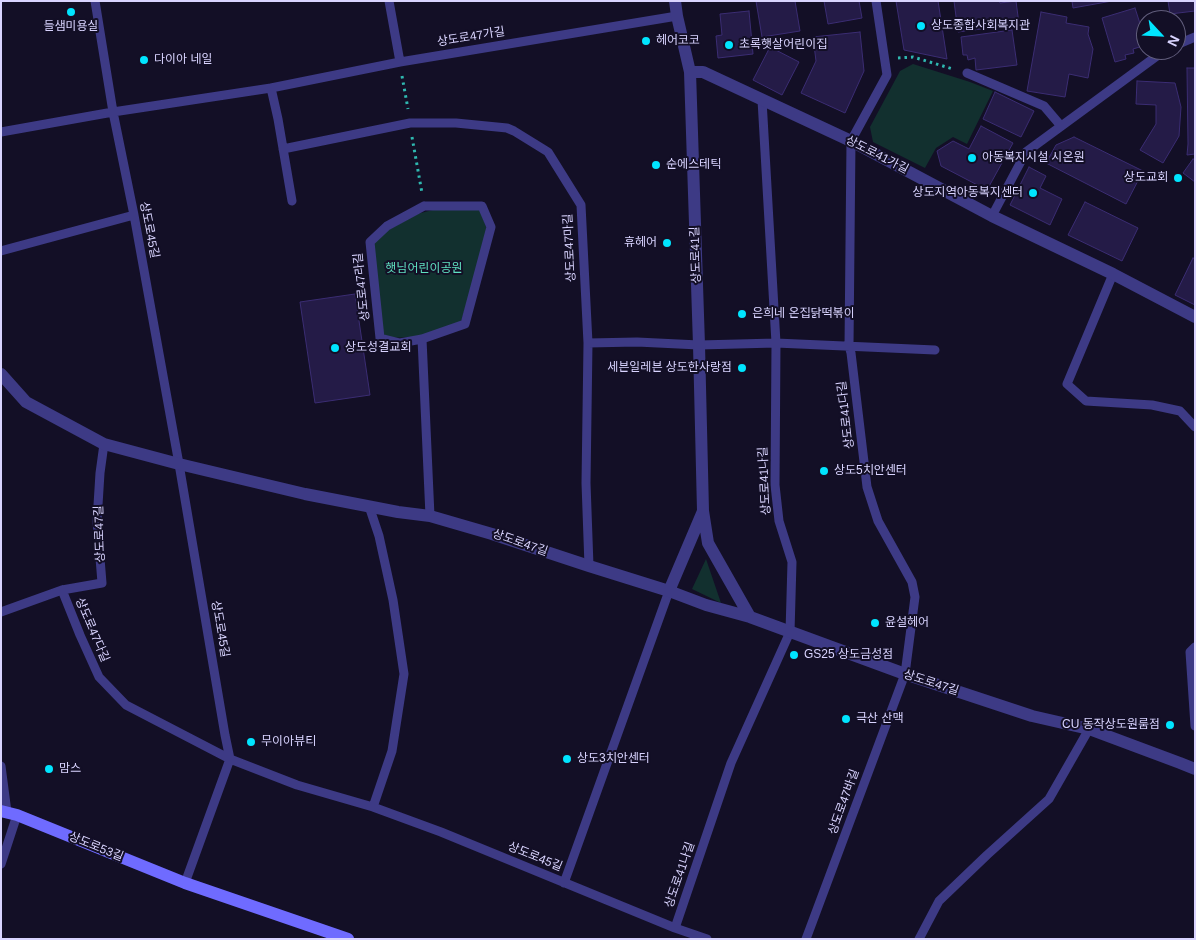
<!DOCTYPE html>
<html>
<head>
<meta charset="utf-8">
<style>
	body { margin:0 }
	#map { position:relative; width:1196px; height:940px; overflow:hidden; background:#130f26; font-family:Arial,sans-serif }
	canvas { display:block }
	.frame { position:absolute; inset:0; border:2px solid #d9d4ff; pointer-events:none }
	.north { position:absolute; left:1136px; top:10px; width:50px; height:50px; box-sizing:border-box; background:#130f26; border:1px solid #625e7d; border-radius:50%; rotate:115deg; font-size:14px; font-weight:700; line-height:20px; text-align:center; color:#d9d4ff }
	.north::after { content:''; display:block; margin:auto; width:18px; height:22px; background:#00e5ff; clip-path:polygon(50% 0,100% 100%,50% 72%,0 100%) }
</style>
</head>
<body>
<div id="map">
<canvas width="1196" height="940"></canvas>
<div class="frame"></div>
<div class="north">N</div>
</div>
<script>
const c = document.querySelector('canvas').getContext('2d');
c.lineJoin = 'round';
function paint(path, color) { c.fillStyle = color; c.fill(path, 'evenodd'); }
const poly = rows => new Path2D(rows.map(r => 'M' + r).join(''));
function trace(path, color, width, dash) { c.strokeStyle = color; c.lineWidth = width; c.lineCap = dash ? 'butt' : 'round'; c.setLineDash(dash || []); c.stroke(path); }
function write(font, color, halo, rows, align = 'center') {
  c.font = font + ' Arial,"Noto Sans KR",sans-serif'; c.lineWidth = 4; c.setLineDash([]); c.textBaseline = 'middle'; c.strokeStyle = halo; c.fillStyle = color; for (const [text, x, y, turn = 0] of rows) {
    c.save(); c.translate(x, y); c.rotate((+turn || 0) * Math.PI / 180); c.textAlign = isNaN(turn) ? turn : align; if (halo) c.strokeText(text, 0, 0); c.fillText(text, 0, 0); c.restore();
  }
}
const green = poly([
	[913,64,970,82,993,91,967,144,953,137,936,148,925,168,873,142,870,127,900,71],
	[448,206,479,207,488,232,461,322,422,337,380,338,370,247,383,233,417,214],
	[706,559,721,603,692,589]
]);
const building = poly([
	[756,1,795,1,800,31,762,37,756,1],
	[824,1,859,1,862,18,828,24,824,1],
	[896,1,938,1,947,59,904,50,896,1],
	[954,1,999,1,1000,3,1016,1,1019,24,958,32,954,1],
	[1072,1,1112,1,1073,8,1072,1],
	[1168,1,1195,1,1195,11,1170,14,1168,1],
	[1135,8,1144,36,1140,37,1143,46,1133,49,1134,53,1125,55,1126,59,1115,62,1102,18,1135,8],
	[749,11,753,54,718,58,716,36,722,35,720,14,749,11],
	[1041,12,1067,17,1066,23,1089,27,1088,34,1093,49,1088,78,1069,74,1065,97,1027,91,1041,12],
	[1012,30,1017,65,976,70,975,58,968,60,967,55,963,55,961,37,1012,30],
	[860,32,864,71,845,113,801,93,816,61,813,37,860,32],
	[770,47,799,62,782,95,753,80,770,47],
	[1187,68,1195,68,1195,154,1187,155,1188,144,1187,68],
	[1137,81,1175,83,1181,107,1179,136,1163,163,1140,150,1156,124,1156,105,1136,104,1137,81],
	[995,92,1034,111,1021,137,983,119,995,92],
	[981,126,1013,143,987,190,941,166,937,151,953,141,969,149,981,126],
	[1074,137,1143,171,1126,204,1046,163,1056,145,1074,137],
	[1193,159,1195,160,1195,182,1183,173,1193,159],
	[1029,167,1046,176,1040,188,1062,199,1050,225,1010,205,1029,167],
	[1085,202,1138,228,1122,261,1068,235,1085,202],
	[1193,258,1195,259,1195,305,1175,295,1193,258],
	[355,294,370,395,315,403,300,302,355,294]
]);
const path = poly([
	[898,58,913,57,953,69],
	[402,76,408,109],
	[412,137,422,193]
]);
const lane = poly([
	[95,1,113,112,134,215,179,464,225,735,230,759,297,785,373,807,441,832,675,928,707,939],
	[389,1,400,62],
	[1176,45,1195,37],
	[967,73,1044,106,1061,126],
	[271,88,278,119,292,201],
	[1,132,113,112,271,88,400,62,677,16],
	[283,149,410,123,456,123,507,128,514,131,548,152,581,205,588,343,586,483,589,566],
	[424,206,482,206,491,227,465,324,422,339,400,343,380,338,370,242,387,226,424,206],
	[992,216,1026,152,1165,50],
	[1,251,134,215],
	[1113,274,1067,384,1086,401,1152,405,1180,411,1195,427],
	[422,339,430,516],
	[588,343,637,342,699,345,776,343,935,350],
	[369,506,379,536,393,600,404,674,392,751,373,807],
	[62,590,102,583,97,521,100,473,104,444],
	[1,612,62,590,80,635,99,677,126,705,230,759,185,883],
	[1195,647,1190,652,1195,726],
	[1,766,7,812],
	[1,864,17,815],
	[564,883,669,591],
	[675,928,731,763,790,632,792,562,779,521,775,485,776,343,762,100],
	[806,939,905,674,915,597,912,582,878,521,867,487,851,353,849,346,851,141,887,75,876,1],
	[919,939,939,901,987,855,1049,799,1089,729]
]);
const street = poly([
	[675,1,677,16,690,72,699,345,703,511,708,543,750,617],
	[690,72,703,72,851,141,992,216,1113,274,1195,317],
	[1,374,26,402,104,444,179,464,305,494,398,512,430,516,492,534,589,566,669,591,706,605,750,617,905,674,1032,716,1089,729,1180,763,1195,769],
	[669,591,703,511]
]);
const secondary = poly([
	[1,811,17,815,185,883,348,939]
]);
const markers = [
	[71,12,5,"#00e5ff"],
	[921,26,5,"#00e5ff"],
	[646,41,5,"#00e5ff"],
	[729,45,5,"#00e5ff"],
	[144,60,5,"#00e5ff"],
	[972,158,5,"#00e5ff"],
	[656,165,5,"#00e5ff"],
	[1178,178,5,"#00e5ff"],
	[1033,193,5,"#00e5ff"],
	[667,243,5,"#00e5ff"],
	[742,314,5,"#00e5ff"],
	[335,348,5,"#00e5ff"],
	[742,368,5,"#00e5ff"],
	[824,471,5,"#00e5ff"],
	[875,623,5,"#00e5ff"],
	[794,655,5,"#00e5ff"],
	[846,719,5,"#00e5ff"],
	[1170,725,5,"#00e5ff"],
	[251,742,5,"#00e5ff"],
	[567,759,5,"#00e5ff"],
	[49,769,5,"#00e5ff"]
];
const poiNames = [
	["상도종합사회복지관",931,26],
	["들샘미용실",71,27,"center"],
	["헤어코코",656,41],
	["초록햇살어린이집",739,45],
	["다이아 네일",154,60],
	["아동복지시설 시온원",982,158],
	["순에스테틱",666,165],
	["상도교회",1168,178,"right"],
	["상도지역아동복지센터",1023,193,"right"],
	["휴헤어",657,243,"right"],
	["은희네 온집닭떡볶이",752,314],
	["상도성결교회",345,348],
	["세븐일레븐 상도한사랑점",732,368,"right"],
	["상도5치안센터",834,471],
	["윤설헤어",885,623],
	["GS25 상도금성점",804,655],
	["극산 산맥",856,719],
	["CU 동작상도원룸점",1160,725,"right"],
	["무이아뷰티",261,742],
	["상도3치안센터",577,759],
	["맘스",59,769]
];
const streetNames = [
	["상도로47가길",471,37,-9],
	["상도로41가길",877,155,27],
	["상도로45길",149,230,79],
	["상도로47마길",570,248,-93],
	["상도로41길",696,255,-92],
	["상도로47라길",362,287,-96],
	["상도로41다길",846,415,-97],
	["상도로41나길",765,481,-93],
	["상도로47길",100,534,-92],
	["상도로47길",520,543,19],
	["상도로45길",220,629,80],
	["상도로47다길",92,630,67],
	["상도로47길",931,683,18],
	["상도로47바길",844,802,-70],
	["상도로53길",96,847,22],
	["상도로45길",535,857,22],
	["상도로41나길",680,875,-71]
];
const parkNames = [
	["햇님어린이공원",424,269]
];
paint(green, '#12302f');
paint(building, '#241b47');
trace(building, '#3b2d73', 1);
trace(path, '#2fb8b0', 3, [2.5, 4]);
trace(lane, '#3d3a85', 9);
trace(street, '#3d3a85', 12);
trace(secondary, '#6f6bff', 12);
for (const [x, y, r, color] of markers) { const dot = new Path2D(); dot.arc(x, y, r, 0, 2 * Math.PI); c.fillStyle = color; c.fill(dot); trace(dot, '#130f26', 2); }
write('12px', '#d9d4ff', '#130f26', poiNames, 'left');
write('12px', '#d9d4ff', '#130f26', streetNames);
write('12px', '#5fe0c0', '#130f26', parkNames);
</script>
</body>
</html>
